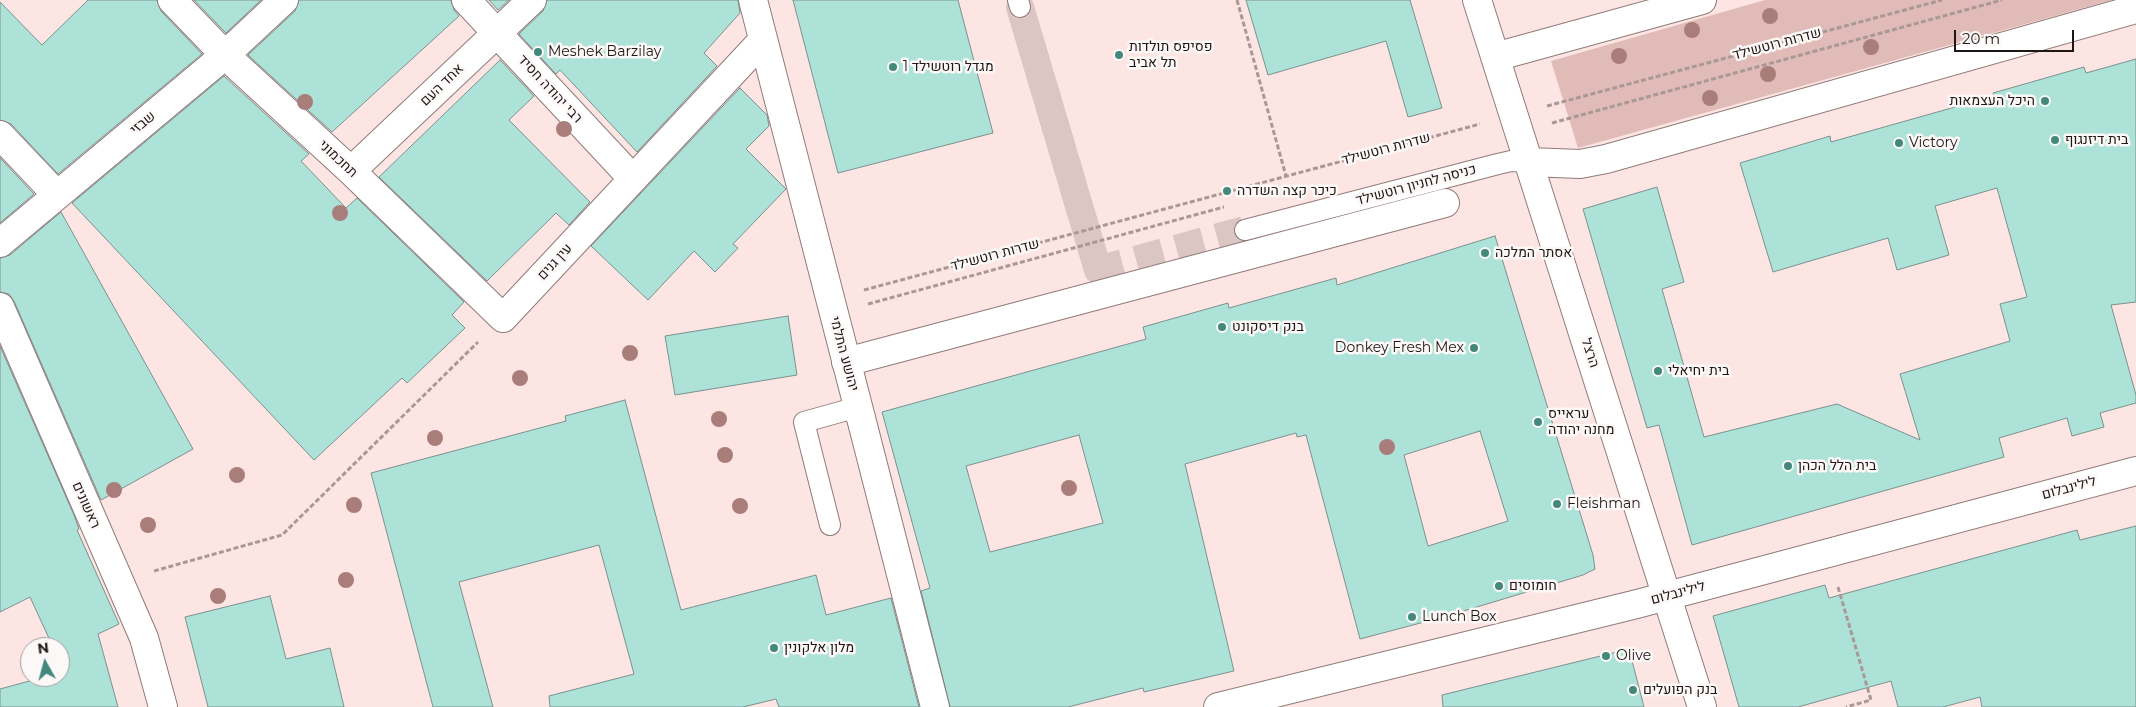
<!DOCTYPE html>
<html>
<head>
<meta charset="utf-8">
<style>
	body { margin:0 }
	#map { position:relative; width:2136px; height:707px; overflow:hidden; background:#fde5e3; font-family:Montserrat,sans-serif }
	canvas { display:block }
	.north { position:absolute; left:20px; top:637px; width:50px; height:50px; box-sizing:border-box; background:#fcf8f7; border:1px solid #a49e9d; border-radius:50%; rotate:353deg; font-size:14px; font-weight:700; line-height:20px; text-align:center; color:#1f1716 }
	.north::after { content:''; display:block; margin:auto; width:18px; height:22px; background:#43887d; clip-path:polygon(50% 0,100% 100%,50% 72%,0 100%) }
	.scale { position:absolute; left:1954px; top:30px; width:120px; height:22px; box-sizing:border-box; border:2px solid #1f1716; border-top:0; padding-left:6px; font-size:15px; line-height:18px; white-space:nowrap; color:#1f1716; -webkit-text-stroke:4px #fcf8f7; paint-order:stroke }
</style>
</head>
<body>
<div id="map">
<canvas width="2136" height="707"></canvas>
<div class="north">N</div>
<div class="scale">20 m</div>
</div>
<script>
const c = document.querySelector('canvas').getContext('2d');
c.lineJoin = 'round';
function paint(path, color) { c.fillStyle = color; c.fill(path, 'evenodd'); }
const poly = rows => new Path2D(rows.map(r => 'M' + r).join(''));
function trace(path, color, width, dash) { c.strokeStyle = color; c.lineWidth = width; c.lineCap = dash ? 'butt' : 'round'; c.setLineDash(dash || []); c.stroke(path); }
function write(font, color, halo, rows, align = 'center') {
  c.font = font + ' Montserrat,Heebo,sans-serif'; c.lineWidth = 5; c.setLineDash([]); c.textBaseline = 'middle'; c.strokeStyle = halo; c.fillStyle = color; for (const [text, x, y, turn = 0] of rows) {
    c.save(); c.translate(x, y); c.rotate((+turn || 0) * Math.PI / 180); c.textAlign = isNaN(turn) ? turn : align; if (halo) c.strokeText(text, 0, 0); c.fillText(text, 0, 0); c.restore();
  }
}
const green = poly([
	[1765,0,2112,0,1578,148,1551,61]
]);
const building = poly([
	[88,0,157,0,161,11,202,54,58,174,11,124,0,120,0,2,42,45,88,0],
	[194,0,261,0,226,33,194,0],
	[299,0,451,0,454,10,459,16,332,132,248,55,295,11,299,0],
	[489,0,509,0,498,10,489,0],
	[547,0,738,0,740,13,704,53,717,66,637,152,560,70,556,74,519,34,543,11,547,0],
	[793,0,958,0,993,133,838,173,793,0],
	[1246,0,1410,0,1442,108,1408,117,1386,41,1268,75,1246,0],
	[2136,59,2136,302,2111,305,2136,395,2136,403,2100,413,2104,427,2072,436,2067,418,1999,438,2004,457,1692,545,1659,425,1647,428,1583,209,1657,187,1684,282,1662,289,1704,437,1837,404,1920,440,1900,374,2010,341,2000,304,2027,297,1997,188,1935,206,1949,255,1897,270,1888,238,1773,272,1740,163,1830,136,1831,142,1994,96,1993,93,2084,67,2086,73,2136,59],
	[500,60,534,96,509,120,590,202,569,225,556,213,487,281,379,177,500,60],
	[224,76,309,154,301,161,346,208,357,198,464,302,452,315,465,328,407,383,402,378,314,460,72,203,224,76],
	[740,88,767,115,769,126,746,149,786,189,733,244,738,248,715,272,694,251,648,300,591,246,740,88],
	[0,158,34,194,0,223,0,158],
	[61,212,193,449,101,500,14,301,9,294,0,292,0,258,10,255,61,212],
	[1495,236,1593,555,1595,569,1583,575,1447,616,1360,639,1306,435,1297,437,1296,433,1185,464,1234,671,1144,692,1143,688,1068,707,950,707,921,591,930,588,882,412,1146,339,1143,327,1228,303,1229,308,1336,278,1337,285,1495,236],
	[1480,431,1508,521,1428,546,1404,455,1480,431],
	[1079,435,1103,523,990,552,966,466,1079,435],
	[788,316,797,375,675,395,665,336,788,316],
	[0,346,74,515,79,529,77,530,119,624,98,634,118,707,0,707,0,689,44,677,60,677,60,673,64,672,60,662,60,647,53,647,30,597,0,612,0,346],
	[625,400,681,610,816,575,826,615,891,598,919,707,779,707,776,699,743,707,550,707,549,696,634,674,599,545,459,582,493,707,433,707,371,473,566,421,565,416,625,400],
	[2136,526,2136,707,1982,707,1980,697,1943,707,1898,707,1891,681,1798,707,1739,707,1713,616,1825,585,1829,598,2077,530,2080,540,2136,526],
	[270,596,286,659,330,648,344,707,208,707,185,617,270,596],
	[1629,649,1644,707,1443,707,1442,695,1629,649]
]);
const minorTunnel = poly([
	[1098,270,1065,158,1020,7,1098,270,1245,230]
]);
const path = poly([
	[1237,0,1286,176],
	[1547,106,1942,0],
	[1552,123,2002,0],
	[864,290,1480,124],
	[868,304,1224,207],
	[154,571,282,535,478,342],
	[1838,587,1871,700,1846,707]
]);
const service = poly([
	[1018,0,1020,7],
	[1245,230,1498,164,1511,161,1530,162],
	[830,525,804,422,858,407]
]);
const pedestrian = poly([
	[497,33,532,0],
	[846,362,1445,203],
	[861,418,935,707]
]);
const minor = poly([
	[172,0,225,55,351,171,503,318,763,40],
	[466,0,633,179],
	[753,0,861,418],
	[1477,0,1702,707],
	[1495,57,1702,0],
	[0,135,57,195],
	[1530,162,1580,164,1606,159,2136,9],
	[351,171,497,33],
	[0,243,225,55,284,0],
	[0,307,144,638,163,707],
	[1218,707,1637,604,2136,471]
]);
const trees = [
	[1770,16],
	[1692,30],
	[1871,47],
	[1619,56],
	[1768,74],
	[1710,98],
	[305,102],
	[564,129],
	[340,213],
	[630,353],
	[520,378],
	[719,419],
	[435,438],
	[1387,447],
	[725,455],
	[237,475],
	[1069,488],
	[114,490],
	[354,505],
	[740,506],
	[148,525],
	[346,580],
	[218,596]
];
const markers = [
	[538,52,5,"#43887d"],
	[1119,55,5,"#43887d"],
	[893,67,5,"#43887d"],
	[2045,101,5,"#43887d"],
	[2055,140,5,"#43887d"],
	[1899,143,5,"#43887d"],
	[1227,191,5,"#43887d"],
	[1485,253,5,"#43887d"],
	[1222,327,5,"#43887d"],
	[1474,348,5,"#43887d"],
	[1658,371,5,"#43887d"],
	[1538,422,5,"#43887d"],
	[1788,466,5,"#43887d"],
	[1557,504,5,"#43887d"],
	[1499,586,5,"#43887d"],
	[1412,617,5,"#43887d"],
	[774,648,5,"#43887d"],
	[1606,656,5,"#43887d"],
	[1633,690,5,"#43887d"]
];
const streetNames = [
	["שדרות רוטשילד",1777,44,-15],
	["אחד העם",442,85,-44],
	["רבי יהודה חסיד",550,89,47],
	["שבזי",143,123,-40],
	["שדרות רוטשילד",1386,149,-15],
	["תחכמוני",338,159,43],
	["כניסה לחניון רוטשילד",1416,185,-15],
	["שדרות רוטשילד",995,255,-15],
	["עין גנים",555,262,-47],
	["הרצל",1590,353,72],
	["יהושע התלמי",844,354,75],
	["לילינבלום",2069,488,-15],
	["ראשונים",86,505,66],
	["לילינבלום",1678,593,-15]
];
const poiNames = [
	["פסיפס תולדות",1129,47],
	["תל אביב",1129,63],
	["Meshek Barzilay",548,52],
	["מגדל רוטשילד 1",903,67],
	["היכל העצמאות",2035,101,"right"],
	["בית דיזנגוף",2065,140],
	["Victory",1909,143],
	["כיכר קצה השדרה",1237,191],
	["אסתר המלכה",1495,253],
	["בנק דיסקונט",1232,327],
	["Donkey Fresh Mex",1464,348,"right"],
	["בית יחיאלי",1668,371],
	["עראייס",1548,414],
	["מחנה יהודה",1548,430],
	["בית הלל הכהן",1798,466],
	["Fleishman",1567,504],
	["חומוסים",1509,586],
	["Lunch Box",1422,617],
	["מלון אלקונין",784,648],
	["Olive",1616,656],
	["בנק הפועלים",1643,690]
];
paint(green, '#e1bbb7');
paint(building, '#ace2d8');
trace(building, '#7b918d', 1);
trace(minorTunnel, '#dcc6c4', 28, [28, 14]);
trace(service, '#907b79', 22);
trace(pedestrian, '#907b79', 30);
trace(minor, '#907b79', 30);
trace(path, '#aa9896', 3, [5, 2.5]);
trace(service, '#fff', 20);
trace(pedestrian, '#fff', 28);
trace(minor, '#fff', 28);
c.fillStyle = '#a97d7a';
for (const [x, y] of trees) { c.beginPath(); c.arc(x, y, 8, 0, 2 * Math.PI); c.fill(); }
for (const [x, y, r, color] of markers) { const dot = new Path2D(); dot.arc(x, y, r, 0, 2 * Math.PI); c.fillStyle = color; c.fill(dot); trace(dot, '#fcf8f7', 2); }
write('14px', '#1f1716', '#fcf8f7', streetNames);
write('14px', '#1f1716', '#fcf8f7', poiNames, 'left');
</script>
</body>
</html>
